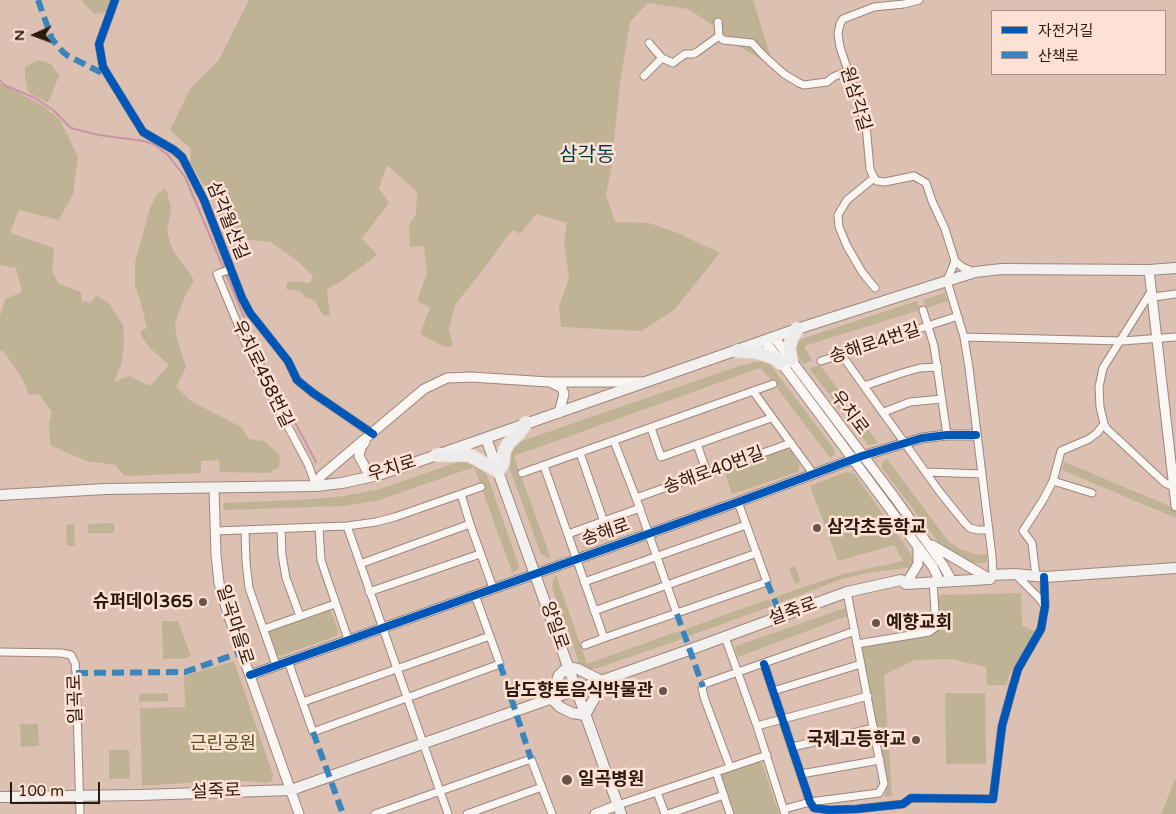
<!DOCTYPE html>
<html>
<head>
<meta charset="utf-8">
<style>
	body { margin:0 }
	#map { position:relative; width:1176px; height:814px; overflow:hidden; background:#dcc0b2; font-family:"Varela Round","Noto Sans KR",sans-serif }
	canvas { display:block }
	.legend { position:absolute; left:991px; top:10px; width:175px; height:65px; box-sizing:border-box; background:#fce1d4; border:1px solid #a99186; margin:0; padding:6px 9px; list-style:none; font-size:15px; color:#2d1a11 }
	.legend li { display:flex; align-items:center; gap:10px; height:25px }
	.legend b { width:25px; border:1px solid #a99186 }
	.north { position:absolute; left:10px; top:10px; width:50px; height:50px; -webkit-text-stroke:4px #fce1d4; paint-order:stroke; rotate:268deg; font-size:14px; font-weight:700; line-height:20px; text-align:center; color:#2d1a11 }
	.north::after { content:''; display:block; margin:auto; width:18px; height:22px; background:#2d1a11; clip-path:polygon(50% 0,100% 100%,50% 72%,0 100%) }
	.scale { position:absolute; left:10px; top:782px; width:90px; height:22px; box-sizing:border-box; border:2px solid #2d1a11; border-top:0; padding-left:6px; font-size:15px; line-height:18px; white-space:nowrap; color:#2d1a11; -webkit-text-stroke:4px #fce1d4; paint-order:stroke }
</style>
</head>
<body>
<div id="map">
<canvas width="1176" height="814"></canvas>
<ul class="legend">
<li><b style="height:6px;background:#0057b8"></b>자전거길</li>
<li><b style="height:6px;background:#3a85bc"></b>산책로</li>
</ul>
<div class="north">N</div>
<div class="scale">100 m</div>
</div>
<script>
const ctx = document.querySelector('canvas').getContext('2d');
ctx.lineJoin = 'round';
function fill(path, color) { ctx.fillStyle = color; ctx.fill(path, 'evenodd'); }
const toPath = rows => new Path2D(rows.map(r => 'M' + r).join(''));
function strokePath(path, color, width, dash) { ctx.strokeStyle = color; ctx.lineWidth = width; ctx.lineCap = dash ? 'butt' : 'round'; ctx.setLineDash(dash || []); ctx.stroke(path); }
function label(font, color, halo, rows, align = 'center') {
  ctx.font = font + ' "Varela Round","Noto Sans KR",sans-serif'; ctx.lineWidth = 5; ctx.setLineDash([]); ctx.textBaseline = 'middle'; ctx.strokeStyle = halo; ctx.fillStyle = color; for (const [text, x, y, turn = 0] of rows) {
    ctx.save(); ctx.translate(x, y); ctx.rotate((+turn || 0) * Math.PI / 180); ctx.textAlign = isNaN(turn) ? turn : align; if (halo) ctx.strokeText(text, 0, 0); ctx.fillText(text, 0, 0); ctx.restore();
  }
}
fill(toPath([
	[81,0,111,0,106,12,94,14],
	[249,0,753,0,774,67,737,45,716,27,688,9,648,3,630,22,620,83,611,169,606,195,615,222,649,223,675,232,720,253,674,310,642,331,561,327,559,306,569,279,564,242,567,223,536,214,520,234,514,230,508,235,486,266,455,305,449,329,453,346,445,347,420,334,430,308,417,301,427,273,424,246,410,247,409,225,416,214,417,192,387,165,379,188,389,203,362,238,377,255,342,281,327,289,330,316,323,315,315,301,305,297,300,291,286,289,287,283,292,281,310,283,313,276,296,260,271,242,223,237,217,206,190,163,191,149,170,130,190,89,219,60],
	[38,60,51,64,59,76,48,103,28,92,25,78,25,67],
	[0,83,44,106,61,121,78,157,73,194,59,220,19,210,10,233,54,248,52,271,59,284,81,292,82,301,90,303,96,296,108,302,123,325,124,345,121,365,114,382,129,376,150,386,169,365,150,348,141,336,141,331,147,328,140,299,135,286,135,263,149,211,156,195,166,188,171,208,167,232,173,251,191,275,194,281,185,296,175,322,176,335,186,367,176,387,191,401,241,427,249,439,264,441,280,455,279,467,269,473,220,472,219,460,201,461,201,473,125,476,115,465,86,461,50,445,49,423,52,412,39,394,29,395,23,380,14,366,3,351,0,351,0,316,5,299,22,292,16,268,0,265],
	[944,293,948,301,926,308,923,300],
	[917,301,920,310,804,346,812,361,804,364,797,357,795,351,798,340],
	[764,360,770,364,834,449,835,454,830,458,772,381,760,368,514,456,551,559,541,554,509,467,511,449,516,443,739,366],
	[820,365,878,443,868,445,809,368],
	[786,449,791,451,800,466,798,472,732,494,724,470],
	[887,459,949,542,960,549,978,555,987,554,987,561,985,563,976,563,964,560,951,554,938,542,882,468,882,462],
	[461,461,476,465,486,472,519,566,517,570,512,572,474,467,379,500,344,506,224,510,223,504,226,503,315,499,344,496,377,490],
	[1065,462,1176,509,1176,518,1062,470],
	[846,472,854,473,915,560,913,567,867,573,842,579,779,603,777,596,843,574,903,561,894,545,838,561,810,486],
	[114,523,114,533,88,533,88,524],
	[74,524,75,546,67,546,66,525],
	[795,566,801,582,795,584,789,568],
	[556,575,587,664,679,631,682,639,601,667,591,669,584,668,580,665,552,587,553,581],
	[1021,593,1022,626,1034,631,1030,641,1010,673,1006,685,987,685,986,667,951,659,915,660,884,675,892,796,885,797,886,779,861,651,864,646,931,635,939,628,937,598,941,595],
	[769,599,772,606,689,636,686,629],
	[845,608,847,616,738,657,735,649,736,646],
	[326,609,331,611,338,630,337,636,280,656,275,654,268,635,270,630],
	[162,621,178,621,191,656,184,659,163,659],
	[234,661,273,775,272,781,268,783,248,781,199,782,142,786,140,708,185,707,184,676],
	[167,693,168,701,139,702,139,694],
	[945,693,985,693,986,764,946,764],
	[20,724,38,724,39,746,21,747],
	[109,750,129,750,130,779,109,779],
	[756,762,762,763,779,814,735,814,721,774,722,772],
	[1176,777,1176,814,1161,814]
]), '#c0b395');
strokePath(toPath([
	[0,80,4,85,35,98,53,110,71,128,99,135,144,141,155,145,168,155,185,177,265,366,316,462]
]), '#ca93a8', 2);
const minor = toPath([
	[115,0,99,44,103,67,143,132,174,150,182,157,204,200,242,298,250,313,288,361,297,380,313,393,373,434],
	[919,0,904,4,874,7,843,19,840,24,838,34,840,47,866,125,870,169,874,178,877,181,885,182,914,176,926,183,932,201,945,229,955,261],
	[718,22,719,36,723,40,752,43,764,56,784,74,799,83,804,85,827,82,833,77,848,71],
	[649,43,662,58,673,63,685,54,693,54,697,52,719,36],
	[644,76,662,58],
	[874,178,847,200,838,215,839,227,847,246,862,272,875,288],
	[231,269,217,274,253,361,308,464,316,486],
	[974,272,962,267,955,261,947,281,964,337,969,368,992,556,993,575],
	[1152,290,1103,368,1099,387,1100,407,1104,424,1107,429,1165,483,1174,487],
	[1153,297,1176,294],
	[923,310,934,346,947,435],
	[964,337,1122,341,1176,337],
	[841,354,939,491,964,522,970,528,978,530,989,530],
	[821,361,958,316],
	[864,386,902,373,920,368,938,367],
	[753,391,814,475],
	[884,412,910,402,942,399],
	[651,428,661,457,771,418],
	[614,441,636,498,677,614],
	[697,444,707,473],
	[580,453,604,522],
	[544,466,604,638,767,582,738,502],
	[927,472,982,474],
	[522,473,773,384],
	[1053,481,1092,493],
	[461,494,470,524,493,588],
	[636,498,791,443],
	[347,526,448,814],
	[319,528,321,560,325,572,348,639],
	[281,529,282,555,286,578,300,616],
	[245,530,246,562,249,588,276,665],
	[215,531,347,526,376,522,395,517,481,487],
	[568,534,640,508],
	[360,564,470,524],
	[1016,575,1039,598,1044,605],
	[1036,577,1032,543,1023,531,1043,500,1053,481,1061,451,1089,439,1097,433,1104,424],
	[584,582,746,525],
	[369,592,480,554],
	[594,611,757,553],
	[264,629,335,604],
	[725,637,757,726,785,814],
	[857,644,929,632,936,627,933,582],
	[585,645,604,638],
	[0,652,61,653,71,655,75,663,76,673,80,814],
	[288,661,313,732,500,664,475,595],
	[764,664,810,802,814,808,829,810,857,809,903,804,911,798,993,799,1002,726,1013,686,1018,669,1041,629,1045,606,1044,577],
	[773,691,861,664],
	[303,702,490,636],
	[757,726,868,696],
	[792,747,874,728],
	[730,767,705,700,702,689,704,684,855,631],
	[716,772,730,814],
	[801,774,880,760],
	[657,792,665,814],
	[618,805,767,755],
	[785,809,810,802,879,793,884,784,847,592],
	[375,814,531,759,552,814],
	[467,814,542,787],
	[668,814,724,795]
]);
const tertiary = toPath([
	[1149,270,1176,506],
	[774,337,895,498,943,565,952,581],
	[765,341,933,567,940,582],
	[552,383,562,388,564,394,559,413],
	[365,442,361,448,359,456,366,469,374,476],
	[316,486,321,476,424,389,447,378,471,377,549,382,643,382],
	[214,488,216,555,219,583,228,614,299,814],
	[932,545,990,579],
	[906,584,918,564,918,547],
	[250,675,738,502,862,456,922,438,947,435,976,435],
	[595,814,618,805]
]);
const secondary = toPath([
	[486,438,621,814],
	[0,495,105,489,316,486,342,483,378,475,437,455,797,329,975,272,1002,269,1149,270,1176,268],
	[568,667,578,669,600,680],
	[551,698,560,707,572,713,585,715],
	[551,698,559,675,568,667],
	[585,715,599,690,600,680],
	[0,797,140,795,291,790,689,650,847,592,901,580,906,584,990,579,993,575,1015,574,1045,577,1176,568]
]);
const primary = toPath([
	[738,351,756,352,775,358,781,363],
	[791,360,789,348,792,338,797,329],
	[437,455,469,455,498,471,503,463,504,452,508,444,519,433,526,423]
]);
strokePath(minor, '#9c867c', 9);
strokePath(tertiary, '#9c867c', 11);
strokePath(secondary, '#9c867c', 12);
strokePath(primary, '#efe3dc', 14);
strokePath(minor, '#faf6f3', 7);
strokePath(tertiary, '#faf6f3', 9);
strokePath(secondary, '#f3f1f0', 10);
strokePath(primary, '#edecec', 11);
strokePath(toPath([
	[38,0,52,39,63,52,68,56,106,75],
	[767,582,781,616],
	[677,614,703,687],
	[500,664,531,759],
	[76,673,185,672,242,652],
	[313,732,343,814]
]), '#3a85bc', 6, [12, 6]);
strokePath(toPath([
	[115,0,99,44,103,67,143,132,174,150,182,157,204,200,242,298,250,313,288,361,297,380,313,393,373,434],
	[764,664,810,802,814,808,829,810,857,809,903,804,911,798,993,799,1002,726,1013,686,1018,669,1041,629,1045,606,1044,577],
	[250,675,738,502,862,456,922,438,947,435,976,435]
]), '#0057b8', 8);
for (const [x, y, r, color] of [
	[817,528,5,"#6a5449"],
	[203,602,5,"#6a5449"],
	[876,623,5,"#6a5449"],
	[663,691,5,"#6a5449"],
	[916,740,5,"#6a5449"],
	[567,780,6,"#6a5449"]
]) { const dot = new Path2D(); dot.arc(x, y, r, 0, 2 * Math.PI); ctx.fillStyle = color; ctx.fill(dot); strokePath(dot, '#fce1d4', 2); }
label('18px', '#2d1a11', '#fce1d4', [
	["원삼각길",855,99,73],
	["삼각월산길",227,221,68],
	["송해로4번길",875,344,-18],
	["우치로458번길",262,374,64],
	["우치로",849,413,53],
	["우치로",392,469,-17],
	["송해로40번길",714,471,-20],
	["송해로",606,533,-19],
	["설죽로",793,612,-20],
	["일곡마을로",234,625,72],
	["양일로",554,626,71],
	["일곡로",76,699,-92],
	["설죽로",216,792,-2]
]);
label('bold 18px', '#2d1a11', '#fce1d4', [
	["삼각초등학교",827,528],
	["슈퍼데이365",193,602,"right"],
	["예향교회",886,623],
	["남도향토음식박물관",653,691,"right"],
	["국제고등학교",906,740,"right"],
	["일곡병원",578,780]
], 'left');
label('18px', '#54521c', '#fce1d4', [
	["근린공원",223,744]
]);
label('20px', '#043a4c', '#fce1d4', [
	["삼각동",587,156]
]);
</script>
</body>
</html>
